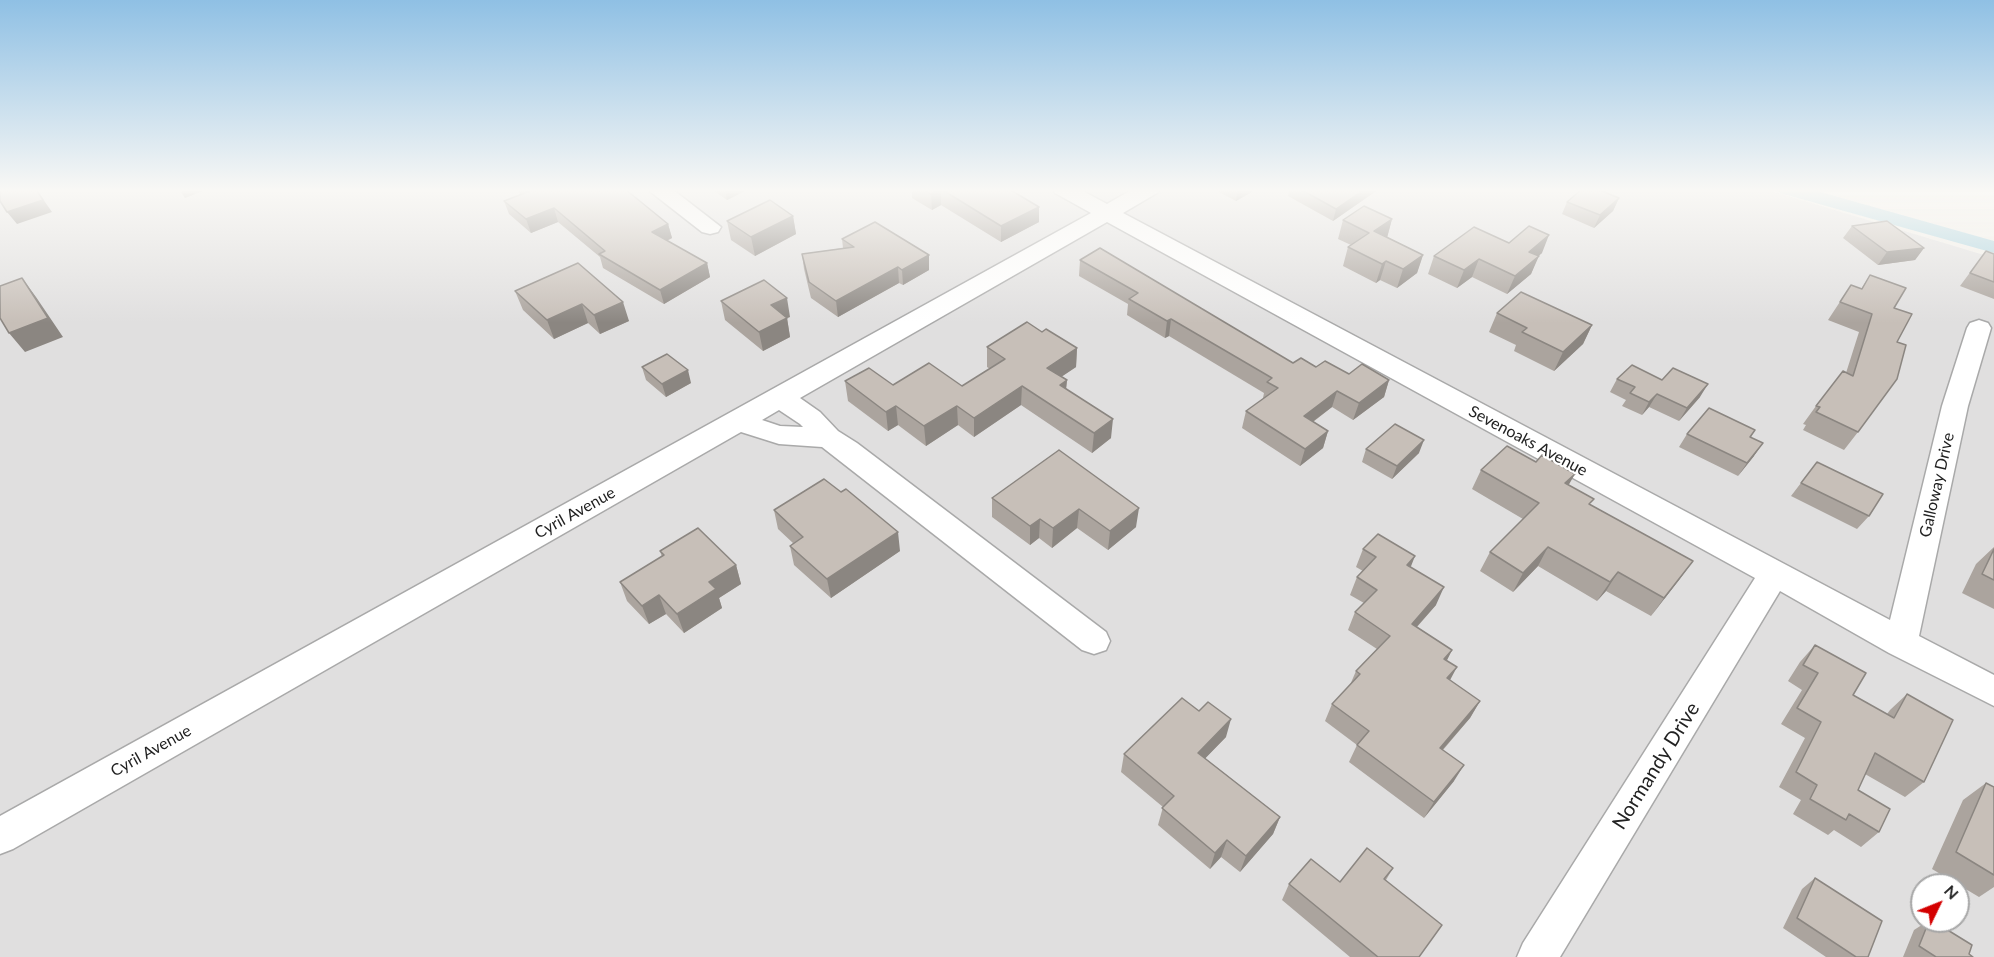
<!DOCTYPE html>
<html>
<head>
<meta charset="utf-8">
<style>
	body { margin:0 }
	#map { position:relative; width:1994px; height:957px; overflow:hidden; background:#f2efe9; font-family:Lato,sans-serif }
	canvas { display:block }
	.north { position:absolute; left:1910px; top:873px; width:60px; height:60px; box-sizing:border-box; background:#fff; border:2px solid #a7a7a7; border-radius:50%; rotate:47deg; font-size:16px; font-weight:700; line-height:24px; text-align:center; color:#222 }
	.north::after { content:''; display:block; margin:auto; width:21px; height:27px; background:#d40000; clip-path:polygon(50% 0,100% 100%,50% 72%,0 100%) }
</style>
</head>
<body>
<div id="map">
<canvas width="1994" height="957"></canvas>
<div class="north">N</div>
</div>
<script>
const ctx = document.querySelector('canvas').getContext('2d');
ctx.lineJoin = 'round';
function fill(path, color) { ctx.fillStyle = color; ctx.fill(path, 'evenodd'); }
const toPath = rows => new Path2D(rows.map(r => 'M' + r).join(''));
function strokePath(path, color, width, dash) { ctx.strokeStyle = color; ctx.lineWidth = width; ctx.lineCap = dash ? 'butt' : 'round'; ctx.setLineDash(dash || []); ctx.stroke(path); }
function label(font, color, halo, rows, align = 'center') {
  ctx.font = font + ' Lato,sans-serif'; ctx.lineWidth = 4.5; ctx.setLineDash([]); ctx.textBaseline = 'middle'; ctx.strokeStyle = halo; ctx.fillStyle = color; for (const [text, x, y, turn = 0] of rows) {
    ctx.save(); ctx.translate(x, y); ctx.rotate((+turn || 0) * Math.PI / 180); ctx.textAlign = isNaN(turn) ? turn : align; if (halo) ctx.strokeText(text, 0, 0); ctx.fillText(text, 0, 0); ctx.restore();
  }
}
fill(toPath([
	[0,189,1765,189,1994,258,1994,957,0,957],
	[1922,885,1958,885,1958,921,1922,921]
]), '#e0dfdf');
fill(toPath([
	[1778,189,1810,189,1994,241,1994,253,1780,193,1778,189]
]), '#aad3df');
const street = toPath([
	[647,189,672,189,721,227,718,232,710,234,702,232,647,189],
	[1052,189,1079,189,1107,204,1133,189,1160,189,1157,193,1123,213,1890,620,1942,406,1967,328,1970,323,1979,320,1988,323,1991,328,1968,406,1919,636,1994,675,1994,706,1889,653,1780,591,1560,957,1517,957,1523,943,1755,578,1107,222,800,398,820,412,838,431,857,443,1106,632,1110,641,1106,650,1094,654,1082,650,822,447,779,444,741,432,13,849,0,854,0,816,1091,213,1055,193,1052,189],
	[779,410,800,424,803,427,780,426,762,420,779,410]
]);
strokePath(street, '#a9a9a9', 3);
fill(street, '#fff');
fill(toPath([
	[515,189,625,189,668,224,672,238,667,241,707,263,710,277,664,304,603,268,600,257,558,222,531,233,509,214,504,201,521,194],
	[711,189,749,189,727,200],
	[912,189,1009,189,1039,207,1039,222,1001,242,941,205,932,210,912,198],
	[1213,189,1257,189,1236,201],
	[1290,189,1379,189,1333,221,1288,196],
	[1619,198,1613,211,1594,228,1562,214,1567,202],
	[793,216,796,234,755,256,731,240,727,221],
	[1392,219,1387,237,1423,255,1417,273,1397,288,1380,280,1376,283,1343,266,1348,247,1351,245,1338,239,1343,220],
	[1852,226,1924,248,1915,260,1878,265,1843,238],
	[842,239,929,255,929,270,903,285,899,283,838,317,811,298,804,269,802,254,843,248],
	[1986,251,1994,254,1994,299,1960,286],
	[1542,253,1538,256,1531,274,1507,294,1472,277,1457,288,1428,274,1434,256],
	[1080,260,1293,363,1349,374,1389,380,1384,397,1353,420,1332,407,1313,422,1328,431,1323,448,1300,466,1242,428,1246,411,1264,399,1263,398,1264,393,1169,336,1165,338,1127,315,1128,304,1079,276],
	[578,263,629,321,600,334,588,323,554,339,523,310,515,291],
	[1870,275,1894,308,1897,342,1858,432,1844,450,1803,430,1806,425,1803,424,1816,406,1846,373,1859,332,1828,320,1851,285,1861,289],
	[721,301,790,317,787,318,790,337,763,351,725,320],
	[1497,313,1592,325,1583,344,1554,371,1514,351,1516,345,1489,332],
	[1042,332,1077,348,1076,367,1061,377,1067,380,1066,389,1111,438,1092,453,1021,405,974,437,958,425,926,446,898,425,888,431,848,401,845,381,893,385,962,386,990,369,987,367,987,347],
	[642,367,691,383,666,397,646,380],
	[1617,379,1700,397,1679,421,1649,407,1642,415,1622,406,1626,400,1610,392],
	[1755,430,1751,437,1754,456,1738,476,1679,447,1687,434],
	[1366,449,1419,453,1392,479,1362,462],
	[1059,450,1136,527,1108,550,1077,528,1052,548,1039,538,1030,545,992,517,992,498],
	[1817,462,1869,516,1857,529,1791,496],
	[1481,470,1569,485,1591,505,1693,561,1651,616,1606,591,1597,601,1538,566,1513,592,1480,571,1490,552,1523,519,1472,489],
	[774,510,900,551,831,598,794,565,790,546,793,543,778,529],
	[1994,547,1994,609,1962,593,1976,564],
	[1363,549,1411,567,1436,605,1417,627,1452,650,1447,660,1450,680,1480,701,1470,718,1443,750,1454,781,1424,818,1349,762,1357,745,1325,721,1332,704,1350,685,1356,671,1377,649,1348,630,1355,612,1364,603,1350,595,1357,577,1363,571,1356,567],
	[660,551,736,565,741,584,719,598,722,608,684,633,666,614,649,624,627,601,620,582,662,557],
	[1815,645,1853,695,1887,714,1890,710,1907,694,1924,782,1905,797,1865,774,1858,790,1879,832,1861,847,1834,830,1828,835,1793,814,1801,800,1779,787,1805,738,1781,724,1802,690,1788,681,1800,662],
	[1226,737,1205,758,1280,817,1273,834,1240,872,1221,857,1210,869,1158,825,1163,807,1121,772,1124,754],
	[1986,783,1994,787,1994,887,1979,897,1932,869,1963,800],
	[1393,868,1386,880,1419,957,1350,957,1282,900,1289,884,1340,882],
	[1815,878,1868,957,1826,957,1783,928,1802,889],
	[1928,921,1933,921,1973,957,1903,957,1914,930]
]), '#aba49e');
fill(toPath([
	[36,189,52,212,17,224,7,212],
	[187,189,208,189,185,198,181,192],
	[725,189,749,189,727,200],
	[941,189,941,205,932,210,931,194],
	[1238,189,1257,189,1236,201],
	[1365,189,1379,189,1333,221,1336,209],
	[1619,198,1613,211,1594,228,1600,215],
	[1039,207,1039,222,1001,242,1001,226],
	[554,208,558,222,531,233,526,219],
	[793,216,796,234,755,256,751,237],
	[1392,219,1387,238,1374,231],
	[668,224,672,238,655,246,652,232],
	[1549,235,1542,253,1522,270,1529,252],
	[1924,248,1915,260,1878,265,1887,252],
	[929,255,929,270,903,285,902,270],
	[1423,255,1417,273,1397,288,1403,269],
	[1539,256,1531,274,1507,294,1515,276],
	[1479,259,1472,277,1457,288,1464,270],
	[1386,261,1380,280,1376,283,1382,264],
	[707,263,710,277,664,304,660,290],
	[898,267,899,283,838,317,836,301],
	[22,278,36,297,63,337,25,352,9,333],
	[787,298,790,317,787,318,790,337,763,351,759,332,771,305],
	[623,302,629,321,600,334,594,315],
	[582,304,588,323,554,339,547,320],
	[1171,319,1169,336,1165,338,1167,321],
	[1592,325,1583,344,1554,371,1563,352],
	[1077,348,1076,367,1046,387,1047,368],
	[688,370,691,383,666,397,662,384],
	[1067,380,1065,399,1060,385],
	[1389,380,1384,397,1353,420,1359,403],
	[1708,384,1700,397,1679,421,1687,408],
	[1022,386,1021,405,974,437,974,418],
	[1337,391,1332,407,1299,432,1304,416],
	[1657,394,1649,407,1642,415,1649,402],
	[896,406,898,425,888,431,886,412],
	[957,406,958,425,926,446,924,426],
	[1113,419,1111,438,1092,453,1094,433],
	[1328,431,1323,448,1300,466,1305,449],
	[1424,440,1419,453,1392,479,1397,466],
	[1763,443,1754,456,1738,476,1747,463],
	[1575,474,1564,493,1565,483],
	[1139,508,1136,527,1108,550,1110,531],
	[1079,509,1077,528,1052,548,1053,528],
	[1040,519,1039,538,1030,545,1030,526],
	[898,532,900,551,831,598,827,579],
	[1548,547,1538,566,1513,592,1523,573],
	[1415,556,1408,574,1407,565],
	[1693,561,1679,580,1651,616,1664,598],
	[736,565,741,584,719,598,722,608,684,633,677,614,709,582],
	[1618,572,1606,591,1597,601,1610,582],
	[1444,587,1436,605,1404,641,1412,624],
	[659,595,666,614,649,624,642,606],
	[1452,650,1443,668,1444,659],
	[1457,667,1448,684,1447,678],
	[1480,701,1470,718,1430,764,1440,748],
	[1231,719,1226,737,1194,770,1198,753],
	[1464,765,1454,781,1424,818,1434,802],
	[1280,817,1273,834,1240,872,1246,856],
	[1227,840,1221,857,1210,869,1215,853]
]), '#8b8681');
const building = toPath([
	[0,189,36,189,43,200,7,212,0,201,0,189],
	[528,189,625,189,668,224,652,232,707,263,660,290,599,254,605,251,554,208,526,219,504,201,530,191,528,189],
	[923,189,940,189,931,194,923,189],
	[941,189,1009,189,1039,207,1001,226,941,189],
	[1300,189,1365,189,1336,209,1300,189],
	[1582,189,1597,189,1619,198,1600,215,1567,202,1582,189],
	[770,200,793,216,751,237,727,221,770,200],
	[1364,206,1392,219,1374,231,1423,255,1403,269,1386,261,1382,264,1348,247,1369,233,1343,220,1364,206],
	[1887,221,1924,248,1887,252,1852,226,1887,221],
	[875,222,929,255,902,270,898,267,836,301,809,282,802,254,854,247,842,239,875,222],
	[1529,226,1549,235,1529,252,1539,256,1515,276,1479,259,1464,270,1434,256,1474,227,1509,243,1529,226],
	[1100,248,1293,363,1301,358,1316,367,1325,361,1349,374,1362,364,1389,380,1359,403,1337,391,1304,416,1328,431,1305,449,1246,411,1278,388,1267,382,1272,378,1171,319,1167,321,1129,299,1138,293,1080,260,1100,248],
	[1986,251,1994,254,1994,282,1970,273,1986,251],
	[578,263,623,302,594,315,582,304,547,320,515,291,578,263],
	[1870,275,1906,288,1894,308,1912,314,1897,342,1906,345,1897,379,1858,432,1816,412,1820,407,1816,406,1843,371,1853,376,1872,314,1840,302,1851,285,1862,289,1870,275],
	[22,278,48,318,9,333,0,318,0,286,22,278],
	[764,280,787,298,771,305,787,318,759,332,721,301,764,280],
	[1521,292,1592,325,1563,352,1522,332,1527,328,1497,313,1521,292],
	[1027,322,1042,332,1046,329,1077,348,1047,368,1067,380,1060,385,1113,419,1094,433,1022,386,974,418,957,406,924,426,896,406,886,412,845,381,869,368,893,385,929,363,962,386,1005,359,987,347,1027,322],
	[667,354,688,370,662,384,642,367,667,354],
	[1632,365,1662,380,1673,368,1708,384,1687,408,1657,394,1649,402,1630,393,1635,387,1617,379,1632,365],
	[1709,408,1755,430,1750,437,1763,443,1747,463,1687,434,1709,408],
	[1395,424,1424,440,1397,466,1366,449,1395,424],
	[1507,446,1536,462,1542,455,1575,474,1565,483,1594,499,1589,504,1693,561,1664,598,1618,572,1610,582,1548,547,1523,573,1490,552,1539,503,1481,470,1507,446],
	[1059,450,1139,508,1110,531,1079,509,1053,528,1040,519,1030,526,992,498,1059,450],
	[1817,462,1883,494,1869,516,1801,483,1817,462],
	[824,479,841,492,846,489,898,532,827,579,790,546,803,537,774,510,824,479],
	[698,528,736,565,709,582,716,589,677,614,659,595,642,606,620,582,664,555,660,551,698,528],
	[1378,534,1415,556,1407,565,1444,587,1412,624,1452,650,1444,659,1457,667,1447,678,1480,701,1440,748,1464,765,1434,802,1357,745,1369,731,1332,704,1360,674,1356,671,1390,636,1355,612,1377,590,1357,577,1376,557,1363,549,1378,534],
	[1994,549,1994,580,1982,574,1994,549],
	[1815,645,1866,673,1853,695,1894,718,1907,694,1953,720,1924,782,1875,753,1858,790,1890,809,1879,832,1849,814,1846,820,1810,799,1817,785,1796,772,1821,722,1797,708,1818,673,1803,665,1815,645],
	[1182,698,1199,711,1208,702,1231,719,1198,753,1280,817,1246,856,1227,840,1215,853,1162,808,1174,796,1124,754,1182,698],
	[1986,783,1994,787,1994,875,1956,852,1986,783],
	[1367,848,1393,868,1384,879,1442,925,1419,957,1378,957,1289,884,1311,859,1340,882,1367,848],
	[1815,878,1882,921,1868,957,1856,957,1797,918,1815,878],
	[1929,921,1933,921,1972,945,1969,954,1973,957,1936,957,1919,946,1929,921]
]);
fill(building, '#c7bfb8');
strokePath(building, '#8b8681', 1.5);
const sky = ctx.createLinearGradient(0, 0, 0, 323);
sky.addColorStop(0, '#8fc0e4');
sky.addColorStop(0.59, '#f9f8f5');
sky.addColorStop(1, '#f9f8f500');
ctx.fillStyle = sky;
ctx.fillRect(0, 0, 1994, 323);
label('16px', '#222', '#fff', [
	["Sevenoaks Avenue",1528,441,28],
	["Galloway Drive",1937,485,-77],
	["Cyril Avenue",575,513,-29],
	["Cyril Avenue",151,751,-29]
]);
label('20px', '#222', '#fff', [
	["Normandy Drive",1656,766,-58]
]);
</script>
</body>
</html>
